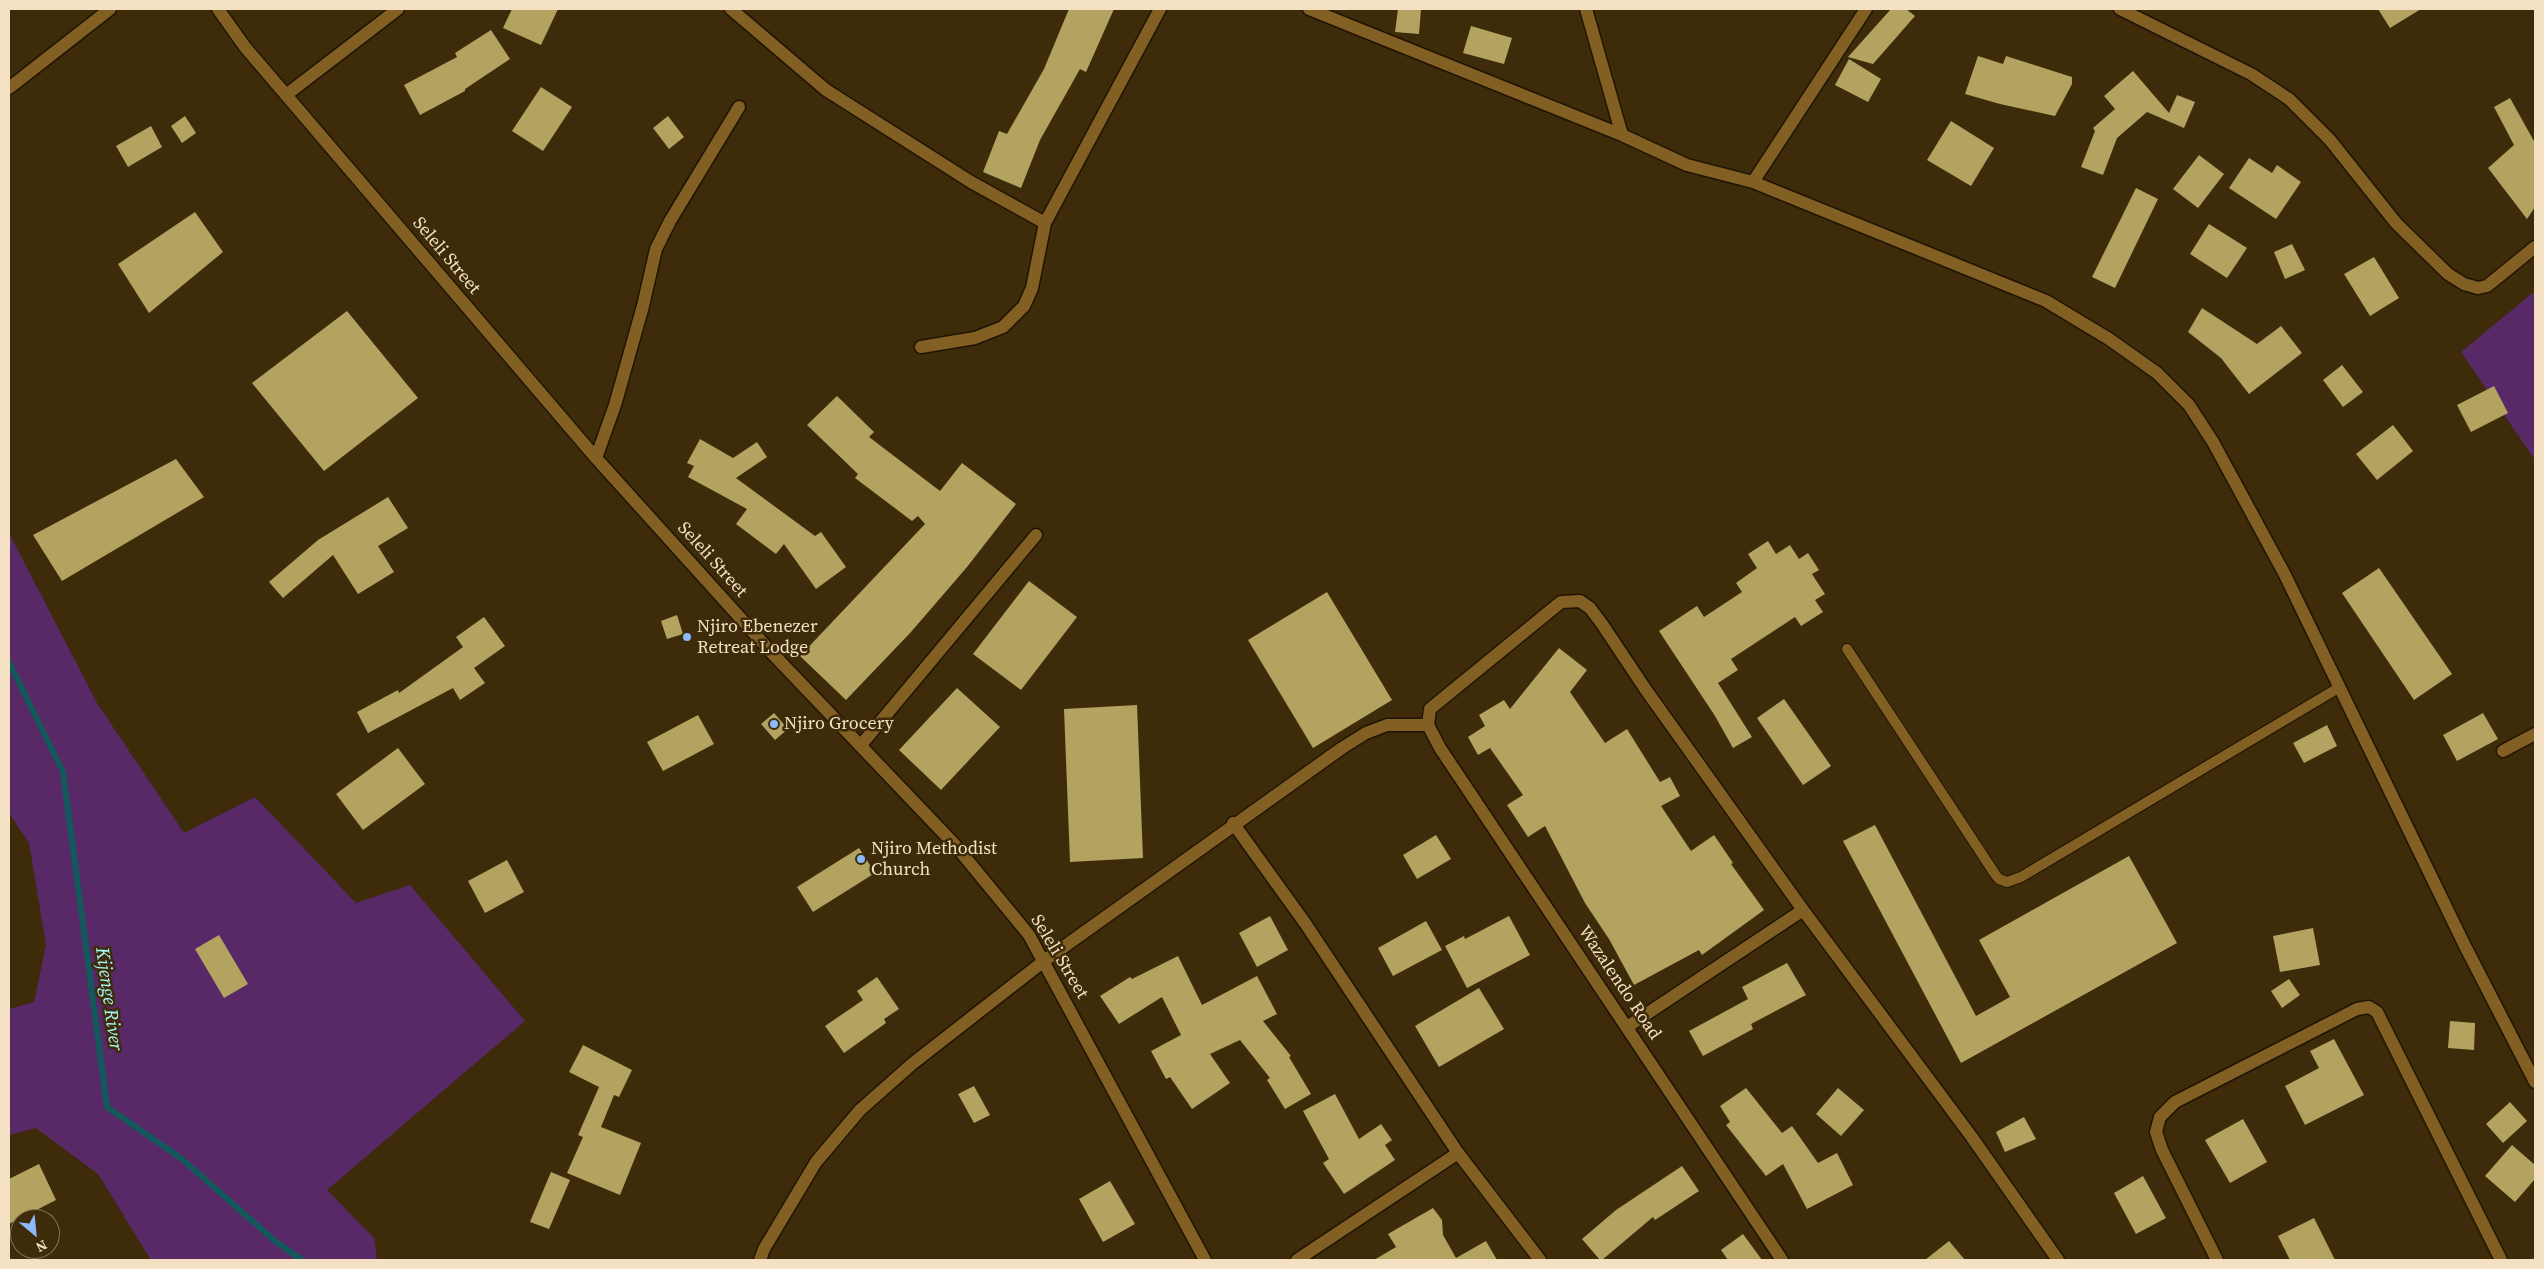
<!DOCTYPE html>
<html>
<head>
<meta charset="utf-8">
<style>
	body { margin:0 }
	#map { position:relative; width:2544px; height:1269px; overflow:hidden; background:#3d2b0a; font-family:"Source Serif 4",serif }
	canvas { display:block }
	.frame { position:absolute; inset:0; border:10px solid #f4e0c3; pointer-events:none }
	.north { position:absolute; left:10px; top:1209px; width:50px; height:50px; box-sizing:border-box; background:#3d2b0a; border:1px solid #867354; border-radius:50%; rotate:152deg; font-size:14px; font-weight:700; line-height:20px; text-align:center; color:#f4e0c3 }
	.north::after { content:''; display:block; margin:auto; width:18px; height:22px; background:#8bb9fc; clip-path:polygon(50% 0,100% 100%,50% 72%,0 100%) }
</style>
</head>
<body>
<div id="map">
<canvas width="2544" height="1269"></canvas>
<div class="frame"></div>
<div class="north">N</div>
</div>
<script>
const ctx = document.querySelector('canvas').getContext('2d');
ctx.lineJoin = 'round';
function fill(path, color) { ctx.fillStyle = color; ctx.fill(path, 'evenodd'); }
const toPath = rows => new Path2D(rows.map(r => 'M' + r).join(''));
function strokePath(path, color, width, dash) { ctx.strokeStyle = color; ctx.lineWidth = width; ctx.lineCap = dash ? 'butt' : 'round'; ctx.setLineDash(dash || []); ctx.stroke(path); }
function label(font, color, halo, rows, align = 'center') {
  ctx.font = font + ' "Source Serif 4",serif'; ctx.lineWidth = 5; ctx.setLineDash([]); ctx.textBaseline = 'middle'; ctx.strokeStyle = halo; ctx.fillStyle = color; for (const [text, x, y, turn = 0] of rows) {
    ctx.save(); ctx.translate(x, y); ctx.rotate((+turn || 0) * Math.PI / 180); ctx.textAlign = isNaN(turn) ? turn : align; if (halo) ctx.strokeText(text, 0, 0); ctx.fillText(text, 0, 0); ctx.restore();
  }
}
fill(toPath([
	[2535,291,2535,460,2461,352],
	[9,533,97,703,184,833,255,797,356,903,410,885,525,1021,327,1190,374,1238,377,1260,151,1260,98,1174,36,1128,9,1135,9,1009,34,1002,46,945,29,843,9,813]
]), '#582966');
strokePath(toPath([
	[9,662,63,772,107,1107,182,1159,275,1241,302,1260]
]), '#13585a', 6);
fill(toPath([
	[512,9,558,9,541,45,503,28],
	[1069,9,1114,9,1086,72,1080,69,1040,140,1021,188,983,172,999,131,1007,134,1044,69],
	[1398,9,1421,9,1419,34,1395,32],
	[1891,9,1906,9,1915,16,1873,64,1848,57],
	[2378,9,2421,9,2390,28],
	[1471,26,1512,38,1504,64,1463,53],
	[491,30,510,59,465,89,465,91,420,115,404,85,457,57,455,53],
	[1978,56,2003,64,2006,56,2072,77,2072,84,2055,116,2000,104,1965,94],
	[1849,59,1881,79,1868,102,1835,85],
	[2133,71,2169,113,2177,95,2195,102,2184,128,2147,112,2117,138,2103,175,2081,167,2095,131,2093,128,2115,109,2104,96],
	[541,87,572,107,543,151,512,131],
	[2510,98,2535,143,2535,207,2527,219,2488,168,2514,145,2494,107],
	[185,116,196,133,182,143,171,126],
	[668,116,684,137,669,149,653,128],
	[1951,121,1994,148,1971,186,1927,160],
	[151,126,162,147,128,167,116,146],
	[2199,155,2224,174,2198,208,2173,189],
	[2249,158,2272,173,2277,165,2301,182,2276,219,2229,188],
	[2136,188,2158,199,2115,288,2092,277],
	[195,212,223,252,149,313,118,264],
	[2209,224,2247,248,2227,278,2190,254],
	[2292,244,2305,270,2285,279,2274,252],
	[2374,257,2399,298,2370,316,2344,274],
	[2202,308,2257,344,2281,326,2302,353,2249,394,2221,358,2188,332],
	[347,311,418,398,324,471,252,383],
	[2342,365,2363,392,2343,407,2323,380],
	[2494,386,2508,413,2471,432,2457,405],
	[837,396,874,432,869,437,940,491,962,463,1016,504,967,567,911,632,846,700,800,656,925,524,918,516,912,521,855,478,858,474,807,425],
	[2393,425,2413,451,2377,480,2356,454],
	[700,439,733,458,757,442,767,457,736,478,815,536,821,532,846,567,816,589,784,544,776,554,736,524,747,509,688,477,694,466,687,463],
	[176,459,204,497,62,581,33,535],
	[388,497,408,528,378,546,394,572,358,594,333,555,283,598,269,582,318,540],
	[1768,541,1776,554,1790,545,1799,559,1808,553,1819,570,1812,574,1825,594,1815,600,1823,612,1801,626,1795,617,1731,659,1738,670,1718,683,1752,737,1733,748,1715,716,1659,631,1697,606,1704,617,1742,592,1736,583,1757,568,1748,554],
	[2379,568,2452,674,2414,700,2342,593],
	[1029,581,1077,617,1021,690,973,654],
	[1327,592,1392,700,1313,748,1248,640],
	[677,615,683,634,667,639,661,621],
	[484,617,505,646,474,668,485,683,460,700,453,688,368,733,357,712,398,690,399,693,463,647,456,637],
	[1559,648,1587,670,1570,692,1605,743,1627,729,1660,782,1670,777,1680,796,1661,806,1691,851,1714,835,1733,863,1731,864,1764,910,1702,955,1699,950,1634,985,1609,939,1585,903,1545,826,1528,837,1507,805,1523,795,1490,748,1478,755,1468,737,1485,726,1479,715,1504,700,1510,709],
	[957,688,1000,727,941,790,899,750],
	[1784,699,1831,766,1803,785,1757,718],
	[1137,705,1143,858,1070,862,1064,709],
	[774,713,788,729,775,740,761,724],
	[2483,713,2498,739,2457,761,2443,735],
	[698,715,714,744,663,771,647,742],
	[2327,725,2337,746,2304,763,2293,743],
	[398,748,425,784,363,830,336,794],
	[1875,825,1976,1016,2010,997,1979,940,2129,856,2177,943,1961,1063,1843,841],
	[1436,835,1451,859,1417,879,1403,855],
	[859,848,875,873,813,912,797,887],
	[507,860,524,892,485,913,468,881],
	[1270,916,1288,950,1257,967,1239,933],
	[1509,916,1530,955,1467,988,1445,946,1464,936,1465,939],
	[1426,921,1442,950,1393,976,1378,948],
	[2313,928,2320,965,2280,972,2273,936],
	[219,935,248,984,224,998,195,949],
	[1178,956,1202,1005,1257,976,1277,1014,1263,1021,1291,1056,1289,1057,1311,1094,1285,1109,1267,1080,1270,1078,1240,1040,1210,1054,1230,1083,1192,1109,1170,1077,1166,1079,1151,1051,1181,1035,1162,997,1119,1024,1100,996,1130,977,1132,979],
	[1787,963,1806,995,1751,1024,1753,1029,1703,1056,1689,1031,1748,999,1742,987],
	[877,977,899,1009,884,1019,886,1023,844,1053,825,1026,863,1000,857,991],
	[2289,979,2300,995,2282,1008,2271,991],
	[1479,988,1504,1029,1439,1067,1415,1026],
	[2450,1021,2475,1023,2474,1050,2448,1048],
	[2334,1039,2364,1095,2305,1125,2285,1086,2319,1068,2310,1051],
	[583,1045,632,1070,619,1097,614,1095,601,1127,641,1143,620,1195,567,1173,583,1137,578,1135,599,1087,569,1072],
	[974,1086,990,1115,974,1123,958,1094],
	[1746,1088,1782,1133,1792,1126,1818,1163,1837,1153,1853,1185,1807,1209,1783,1164,1766,1176,1726,1125,1730,1122,1720,1106],
	[1838,1088,1864,1110,1841,1136,1816,1114],
	[1335,1094,1359,1139,1381,1124,1392,1140,1385,1145,1395,1160,1344,1194,1323,1163,1329,1159,1303,1111],
	[2510,1102,2527,1121,2503,1143,2486,1124],
	[2024,1117,2036,1139,2005,1152,1996,1132],
	[2243,1119,2267,1162,2230,1183,2205,1140],
	[2512,1145,2535,1165,2535,1179,2515,1202,2485,1176],
	[39,1164,56,1200,9,1224,9,1179],
	[1682,1166,1699,1191,1655,1220,1653,1217,1602,1260,1600,1260,1582,1239,1616,1210],
	[551,1172,570,1180,549,1229,530,1222],
	[2143,1176,2166,1218,2136,1234,2114,1193],
	[1110,1181,1135,1224,1103,1242,1079,1199],
	[1433,1208,1442,1220,1443,1235,1456,1258,1486,1241,1497,1260,1374,1260,1396,1247,1388,1234],
	[2314,1218,2335,1260,2290,1260,2278,1236],
	[1743,1234,1762,1260,1728,1260,1721,1250],
	[1949,1241,1965,1260,1925,1260]
]), '#b2a460');
const lane = toPath([
	[1847,649,1995,874,1999,879,2007,882,2021,877,2340,687]
]);
const street = toPath([
	[218,9,245,47,596,458,771,652,955,845,1029,935,1205,1260],
	[731,9,826,90,971,182,1045,223],
	[1309,9,1622,135,1687,165,1753,182,2046,301,2109,339,2157,373,2189,405,2213,442,2284,573,2464,944,2535,1082],
	[1586,9,1622,135],
	[2120,9,2251,74,2289,99,2330,140,2396,223,2448,274,2464,284,2478,288,2487,286,2535,247],
	[9,88,110,9],
	[286,95,398,9],
	[1753,182,1866,9],
	[921,347,975,338,1003,327,1024,306,1032,288,1045,223,1160,9],
	[596,458,615,405,643,306,656,249,670,221,739,107],
	[861,745,1036,535],
	[2503,751,2535,734],
	[1233,823,1305,923,1458,1153,1540,1260],
	[1627,1027,1803,910],
	[760,1260,764,1249,816,1162,860,1110,912,1064,1044,961,1342,748,1366,733,1387,725,1428,725],
	[1297,1260,1458,1153],
	[1782,1260,1440,748,1428,725,1430,709,1561,602,1580,601,1590,608,1602,624,1646,690,1803,910,1971,1136,2058,1260],
	[2217,1260,2162,1150,2156,1132,2160,1117,2175,1102,2357,1009,2369,1007,2377,1012,2501,1260]
]);
strokePath(lane, '#201403', 12);
strokePath(street, '#201403', 15);
strokePath(lane, '#825f22', 10);
strokePath(street, '#825f22', 12);
for (const [x, y, r, color] of [
	[687,637,5,"#8bb9fc"],
	[774,724,5,"#8bb9fc"],
	[861,859,5,"#8bb9fc"]
]) { const dot = new Path2D(); dot.arc(x, y, r, 0, 2 * Math.PI); ctx.fillStyle = color; ctx.fill(dot); strokePath(dot, '#3d2b0a', 2); }
label('18px', '#f4e0c3', '#3d2b0a', [
	["Seleli Street",446,256,50],
	["Seleli Street",712,560,48],
	["Seleli Street",1059,957,59],
	["Wazalendo Road",1619,983,56]
]);
label('18px', '#f4e0c3', '#3d2b0a', [
	["Njiro Ebenezer",697,627],
	["Retreat Lodge",697,648],
	["Njiro Grocery",784,724],
	["Njiro Methodist",871,849],
	["Church",871,870]
], 'left');
label('italic 19px', '#a6f5f6', '#3d2b0a', [
	["Kijenge River",108,999,82]
]);
</script>
</body>
</html>
